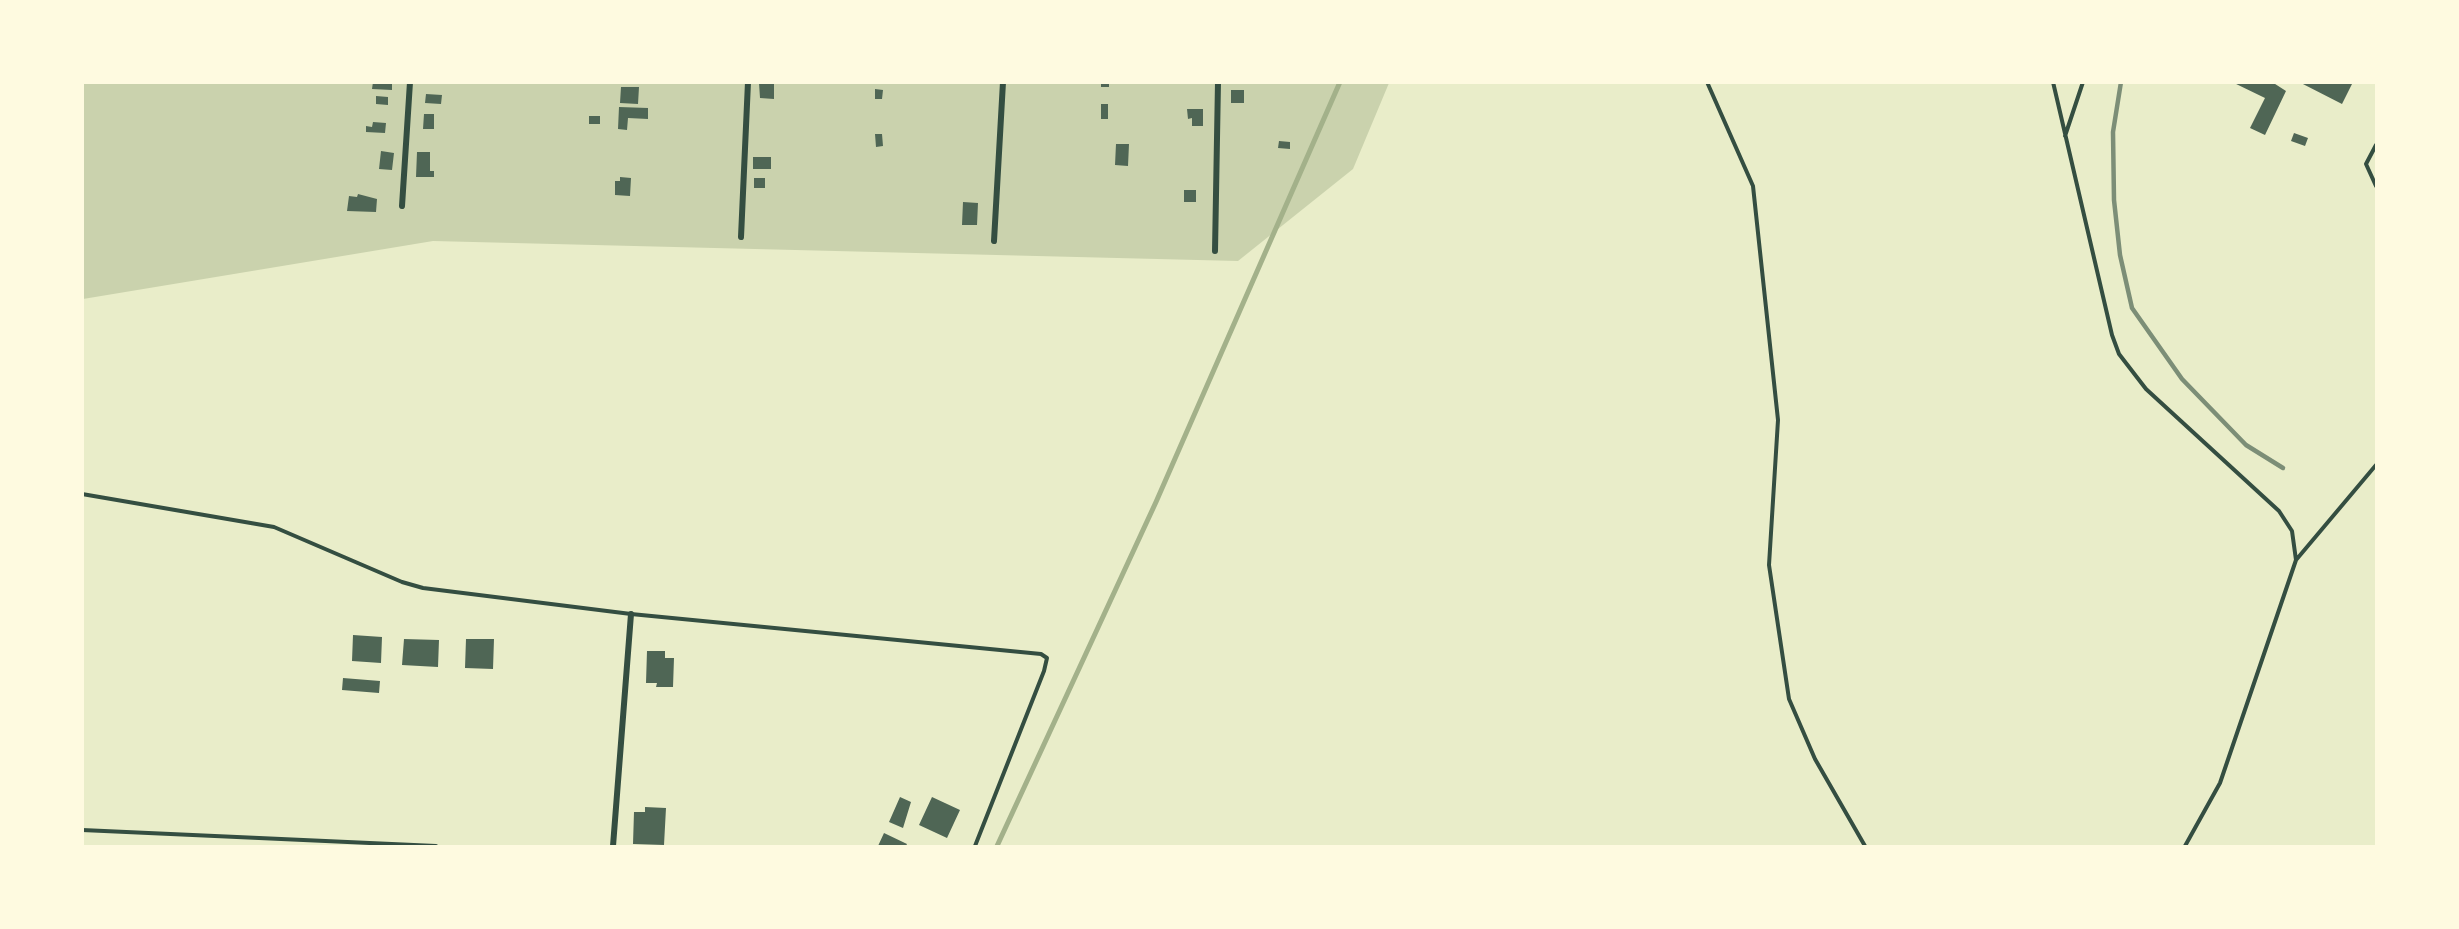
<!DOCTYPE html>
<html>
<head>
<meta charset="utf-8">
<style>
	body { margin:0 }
	#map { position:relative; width:2459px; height:929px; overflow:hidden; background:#e9edc9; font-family:Rubik,sans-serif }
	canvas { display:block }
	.frame { position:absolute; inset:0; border:84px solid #fefae0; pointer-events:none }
</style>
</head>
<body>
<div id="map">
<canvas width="2459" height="929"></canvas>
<div class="frame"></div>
</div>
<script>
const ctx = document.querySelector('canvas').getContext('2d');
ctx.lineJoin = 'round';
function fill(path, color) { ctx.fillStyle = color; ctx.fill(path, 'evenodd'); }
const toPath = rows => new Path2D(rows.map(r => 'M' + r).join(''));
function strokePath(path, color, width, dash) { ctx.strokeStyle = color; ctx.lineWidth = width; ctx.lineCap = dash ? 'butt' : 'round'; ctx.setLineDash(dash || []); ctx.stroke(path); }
fill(toPath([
	[83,83,1389,83,1353,169,1238,261,433,241,83,299]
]), '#cad2ad');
strokePath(toPath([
	[997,846,1156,502,1340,82]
]), '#a3b18a', 5);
fill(toPath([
	[373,82,392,82,392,90,372,89],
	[1101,82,1109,82,1109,87,1101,87],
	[2232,82,2272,82,2286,91,2265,135,2250,128,2265,98],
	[2299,82,2353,82,2342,104],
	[759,83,774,83,774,99,760,98],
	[621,87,639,87,638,104,620,103],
	[875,89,883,90,882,99,875,99],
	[1231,90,1244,90,1244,103,1231,103],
	[426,94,442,95,441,104,425,103],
	[376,96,388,97,388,105,376,104],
	[1101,104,1108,104,1108,119,1101,119],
	[619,107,648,108,648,119,628,118,627,130,618,129],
	[1187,109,1203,109,1203,126,1192,126,1192,118,1188,119],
	[424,114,434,114,434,129,423,129],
	[589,116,600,116,600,124,589,124],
	[373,122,386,123,385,133,366,132,366,126,372,127],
	[2294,133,2308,138,2305,146,2291,141],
	[875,134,882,134,883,146,876,147],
	[1279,141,1290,142,1290,149,1278,148],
	[1116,144,1129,144,1128,166,1115,165],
	[381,151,394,153,392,170,379,169],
	[417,152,430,152,430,171,434,171,434,177,416,177],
	[753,157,771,157,771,169,753,169],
	[620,177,631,178,630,196,615,195,615,181,620,181],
	[754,178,765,178,765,188,754,188],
	[1184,190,1196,190,1196,202,1184,202],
	[358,194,377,199,376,212,347,211,349,196,357,197],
	[963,202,978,203,977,225,962,225],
	[353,635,382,637,381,663,352,661],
	[404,639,439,640,438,667,402,665],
	[466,639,494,639,493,669,465,668],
	[647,651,665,651,665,658,674,658,673,687,656,687,657,683,646,683],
	[343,678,380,681,379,693,342,690],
	[900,797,911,802,903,828,889,822],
	[932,797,960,810,947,838,919,825],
	[645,807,666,808,664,845,633,844,634,812,645,812],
	[884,833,907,844,906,846,878,846]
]), '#4f6655');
strokePath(toPath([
	[1707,82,1753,186,1778,420,1769,565,1789,699,1815,759,1865,846],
	[2053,82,2112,335,2119,354,2146,389,2279,511,2292,531,2296,560],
	[2065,136,2083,82],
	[2376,145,2366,164,2376,186],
	[82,494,274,527,402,582,423,588,631,614,1041,654,1047,658,1044,671,975,846],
	[82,830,436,846],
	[2185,846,2220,783,2296,560,2376,465]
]), '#344e41', 4);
strokePath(toPath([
	[402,206,410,82],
	[741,237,748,82],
	[994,241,1003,82],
	[1215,251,1218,82],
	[613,846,631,614]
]), '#344e41', 6);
strokePath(toPath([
	[2121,82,2113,132,2114,200,2120,255,2132,308,2182,379,2246,445,2283,468]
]), '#7c8e77', 4.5);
</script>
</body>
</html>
